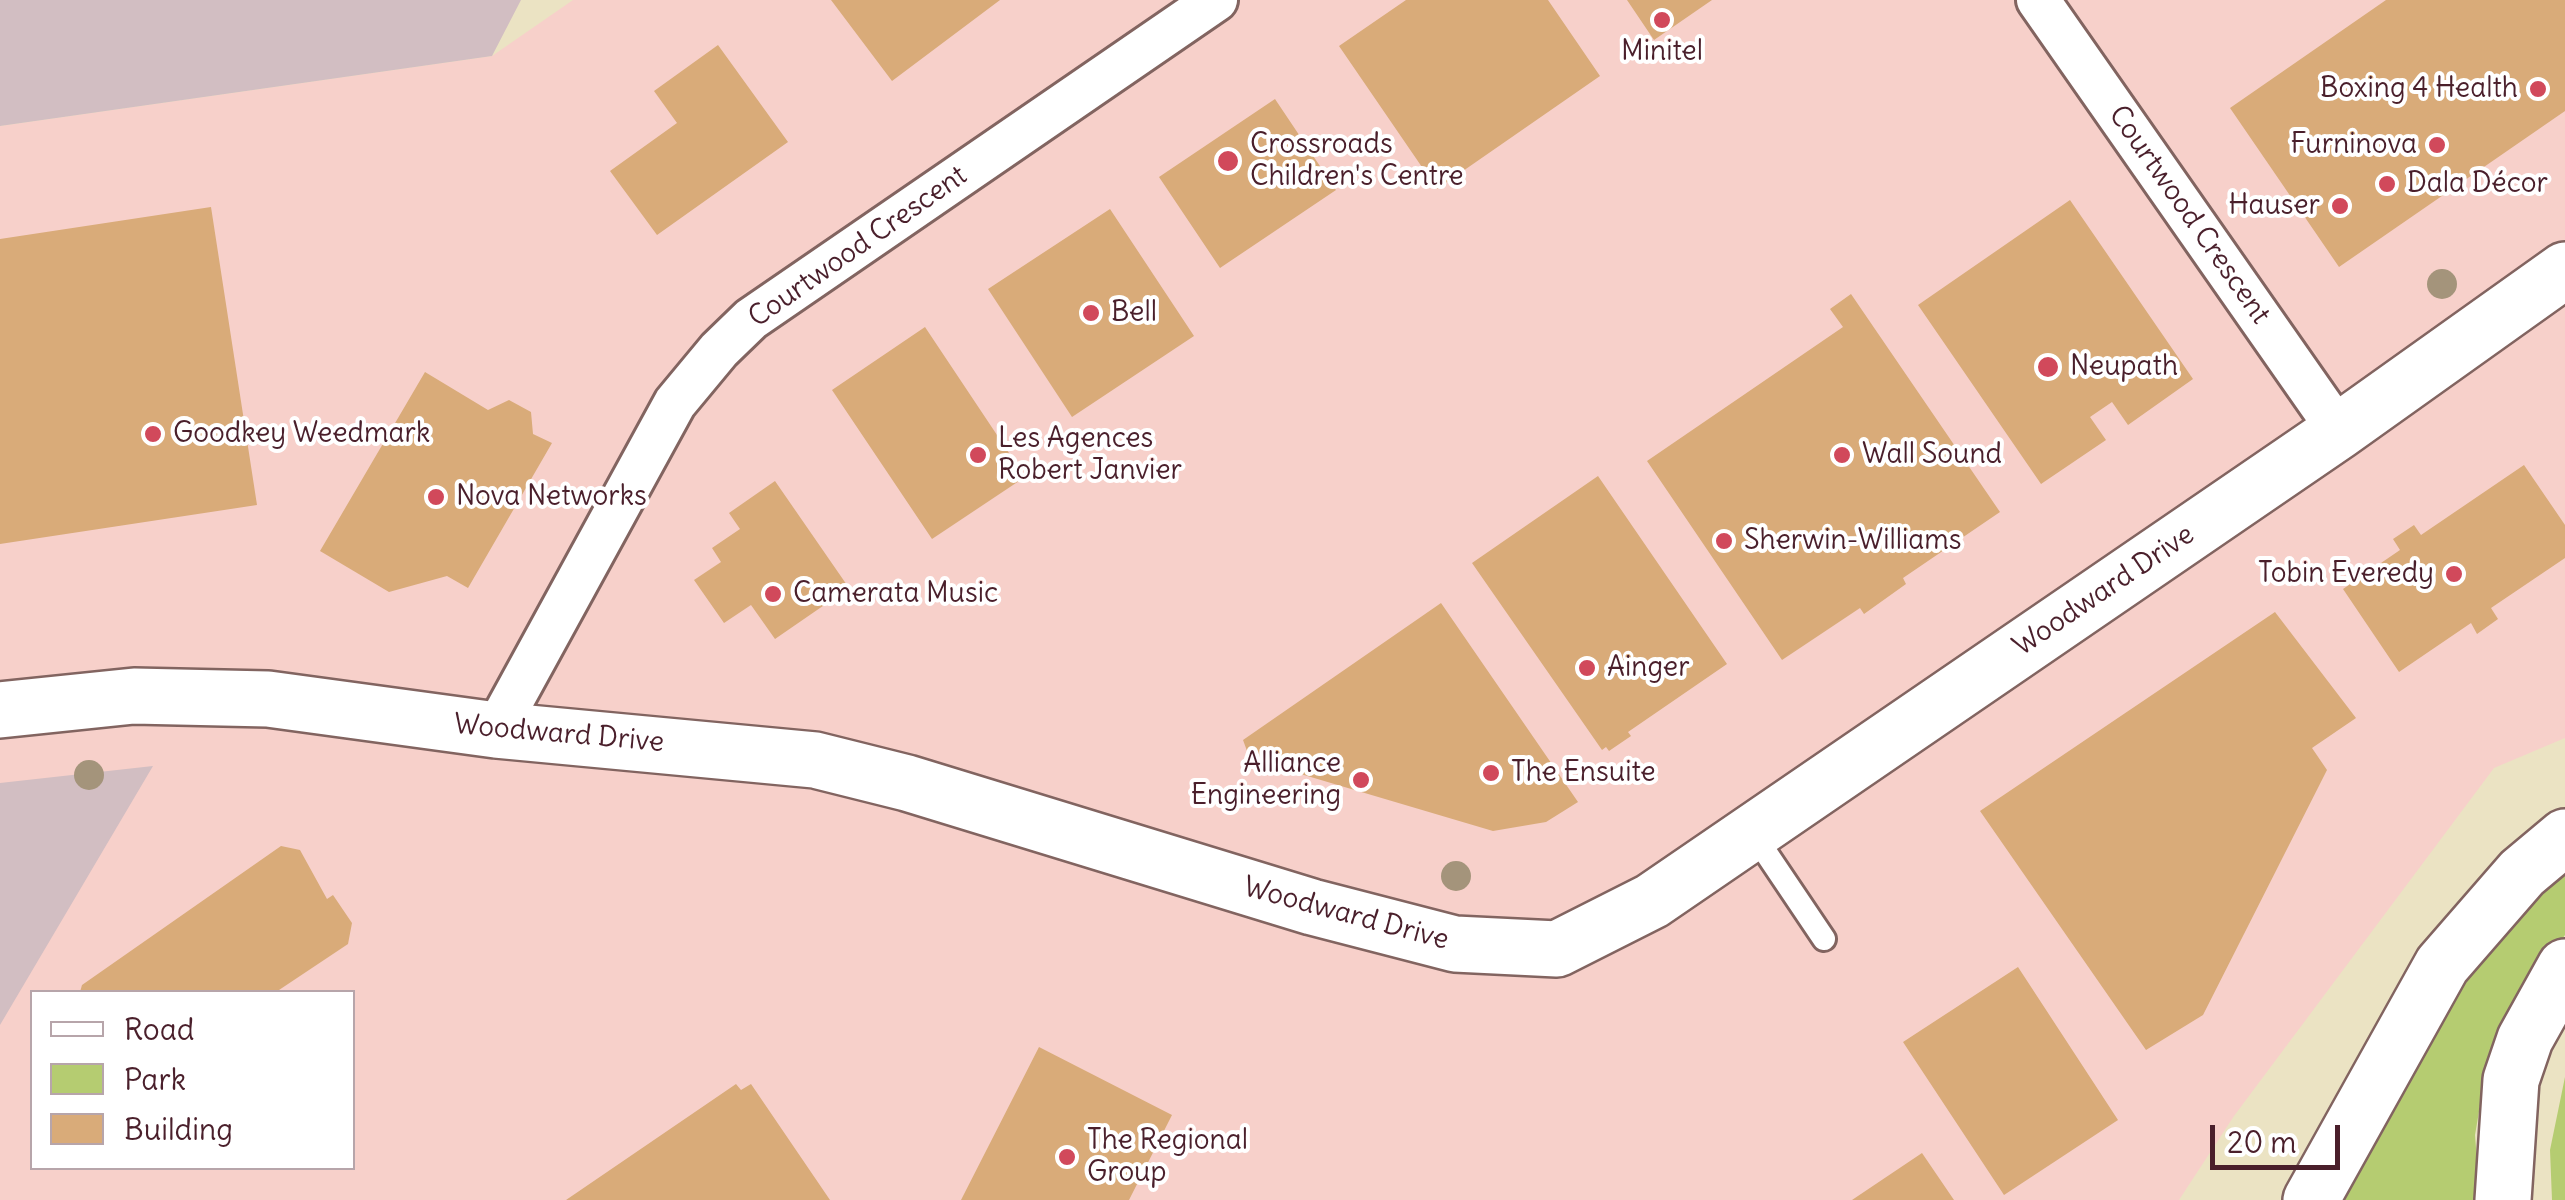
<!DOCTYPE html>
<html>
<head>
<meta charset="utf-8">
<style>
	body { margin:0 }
	#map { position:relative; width:2565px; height:1200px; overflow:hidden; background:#ebe3c3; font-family:Delius,sans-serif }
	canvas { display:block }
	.legend { position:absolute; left:30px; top:990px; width:325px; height:180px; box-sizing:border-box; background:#fff; border:2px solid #b7a5aa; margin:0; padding:12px 18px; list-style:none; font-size:30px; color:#4a1f2b }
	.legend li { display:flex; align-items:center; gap:20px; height:50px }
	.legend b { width:50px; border:2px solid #b7a5aa }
	.scale { position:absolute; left:2210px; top:1125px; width:130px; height:45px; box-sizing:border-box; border:5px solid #4a1f2b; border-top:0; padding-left:12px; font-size:30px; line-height:35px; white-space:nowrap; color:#4a1f2b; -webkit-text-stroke:8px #fff; paint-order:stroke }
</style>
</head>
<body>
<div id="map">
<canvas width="2565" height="1200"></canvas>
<ul class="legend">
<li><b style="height:12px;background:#fff"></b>Road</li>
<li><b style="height:28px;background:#b5cc71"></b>Park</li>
<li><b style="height:28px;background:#d9ab79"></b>Building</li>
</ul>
<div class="scale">20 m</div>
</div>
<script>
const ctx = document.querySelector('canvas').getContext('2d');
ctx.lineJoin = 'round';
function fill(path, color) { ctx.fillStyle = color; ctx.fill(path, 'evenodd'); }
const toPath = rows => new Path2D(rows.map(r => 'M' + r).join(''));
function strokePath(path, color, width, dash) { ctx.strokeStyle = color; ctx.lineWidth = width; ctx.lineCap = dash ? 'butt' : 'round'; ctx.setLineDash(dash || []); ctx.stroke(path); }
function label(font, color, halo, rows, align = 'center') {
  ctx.font = font + ' Delius,sans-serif'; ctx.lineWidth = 8; ctx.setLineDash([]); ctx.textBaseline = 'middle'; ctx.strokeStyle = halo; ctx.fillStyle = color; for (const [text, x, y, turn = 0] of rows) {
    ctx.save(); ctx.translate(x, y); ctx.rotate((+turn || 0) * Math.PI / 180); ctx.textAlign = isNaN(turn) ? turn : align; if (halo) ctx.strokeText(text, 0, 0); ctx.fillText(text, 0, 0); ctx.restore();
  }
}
fill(toPath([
	[573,0,2565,0,2565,738,2494,768,2234,1116,2179,1200,0,1200,0,126,492,56],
	[32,992,352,992,352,1168,32,1168]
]), '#f7d0ca');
fill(toPath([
	[0,0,521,0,492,56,0,126],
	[153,766,0,1025,0,783]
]), '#d2bec2');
fill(toPath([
	[2565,869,2565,935,2533,981,2483,1088,2475,1135,2480,1200,2337,1200,2473,958],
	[2565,1077,2565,1200,2552,1200,2550,1150]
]), '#b5cc71');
fill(toPath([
	[831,0,1000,0,892,81],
	[1406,0,1548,0,1600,76,1437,189,1339,46],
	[1627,0,1712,0,1654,40],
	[2386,0,2565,0,2565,111,2339,267,2230,108],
	[718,45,788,142,657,235,610,171,677,123,654,91],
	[1275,99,1336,190,1220,268,1159,177],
	[2070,200,2193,379,2128,425,2112,402,2090,417,2106,440,2041,484,1918,305],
	[211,207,257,505,0,544,0,239],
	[1110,209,1194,336,1072,417,988,289],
	[1851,294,2000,512,1903,578,1906,584,1864,614,1860,608,1782,660,1647,461,1843,327,1830,309],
	[925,327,1025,477,932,539,832,390],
	[425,372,488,410,509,400,531,412,533,434,552,443,468,588,447,576,389,592,320,551],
	[2524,465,2565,525,2565,558,2491,608,2498,619,2477,634,2471,623,2399,672,2343,589,2400,550,2393,539,2414,525,2421,535],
	[1598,476,1727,664,1628,732,1631,736,1609,751,1606,747,1602,750,1472,563],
	[775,481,849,588,775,639,751,605,724,623,694,580,721,562,712,548,740,529,729,513],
	[1441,603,1578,802,1546,822,1493,831,1250,759,1243,740],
	[2275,612,2356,718,2312,748,2327,770,2203,1015,2146,1050,1980,811],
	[281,846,300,850,327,899,333,895,352,923,348,944,276,992,80,992,82,985],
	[2018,967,2118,1120,2004,1195,1903,1042],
	[1039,1047,1172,1115,1129,1200,961,1200],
	[736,1084,741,1090,751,1084,830,1200,566,1200],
	[1922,1153,1954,1200,1852,1200]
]), '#d9ab79');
const service = toPath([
	[1752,832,1824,939]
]);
const minor = toPath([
	[2038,0,2339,431],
	[496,730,675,403,719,350,751,319,1216,0]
]);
const tertiary = toPath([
	[0,710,134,696,268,699,496,730,815,760,907,783,1312,907,1455,944,1557,949,1652,901,2339,431,2565,270]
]);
const motorway = toPath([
	[2311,1200,2442,965,2522,873,2565,837],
	[2503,1200,2511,1080,2525,1039,2565,967]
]);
strokePath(service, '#826460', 28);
strokePath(minor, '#826460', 48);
strokePath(tertiary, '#826460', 60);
strokePath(motorway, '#826460', 60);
strokePath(service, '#fff', 22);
strokePath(minor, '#fff', 42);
strokePath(tertiary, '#fff', 55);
strokePath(motorway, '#fff', 55);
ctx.fillStyle = '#a4947b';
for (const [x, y] of [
	[2442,284],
	[89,775],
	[1456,876]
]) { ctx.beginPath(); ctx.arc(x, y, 15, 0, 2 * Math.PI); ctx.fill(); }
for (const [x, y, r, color] of [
	[1662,20,10,"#d1495b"],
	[2538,89,10,"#d1495b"],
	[2437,145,10,"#d1495b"],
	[1228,161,12,"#d1495b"],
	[2387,184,10,"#d1495b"],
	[2340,206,10,"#d1495b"],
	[1091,313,10,"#d1495b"],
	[2048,367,12,"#d1495b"],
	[153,434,10,"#d1495b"],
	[978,455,10,"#d1495b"],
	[1842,455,10,"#d1495b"],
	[436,497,10,"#d1495b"],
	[1724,541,10,"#d1495b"],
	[2454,574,10,"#d1495b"],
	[773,594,10,"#d1495b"],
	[1587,668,10,"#d1495b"],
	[1491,773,10,"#d1495b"],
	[1361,780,10,"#d1495b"],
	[1067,1157,10,"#d1495b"]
]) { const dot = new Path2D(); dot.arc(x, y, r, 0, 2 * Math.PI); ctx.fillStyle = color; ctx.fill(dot); strokePath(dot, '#fff', 4); }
label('28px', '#4a1f2b', '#fff', [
	["Minitel",1662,52,"center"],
	["Boxing 4 Health",2518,89,"right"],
	["Crossroads",1250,145],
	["Children's Centre",1250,177],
	["Furninova",2417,145,"right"],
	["Dala Décor",2407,184],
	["Hauser",2320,206,"right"],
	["Bell",1111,313],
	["Neupath",2070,367],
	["Goodkey Weedmark",173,434],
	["Les Agences",998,439],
	["Robert Janvier",998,471],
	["Wall Sound",1862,455],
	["Nova Networks",456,497],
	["Sherwin-Williams",1744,541],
	["Tobin Everedy",2434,574,"right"],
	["Camerata Music",793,594],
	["Ainger",1607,668],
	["Alliance",1341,764,"right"],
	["Engineering",1341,796,"right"],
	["The Ensuite",1511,773],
	["The Regional",1087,1141],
	["Group",1087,1173]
], 'left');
label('28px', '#4a1f2b', '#fff', [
	["Courtwood Crescent",2189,215,55],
	["Courtwood Crescent",858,247,-35],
	["Woodward Drive",2104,591,-34],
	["Woodward Drive",559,734,5],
	["Woodward Drive",1346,914,15]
]);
</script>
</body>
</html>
